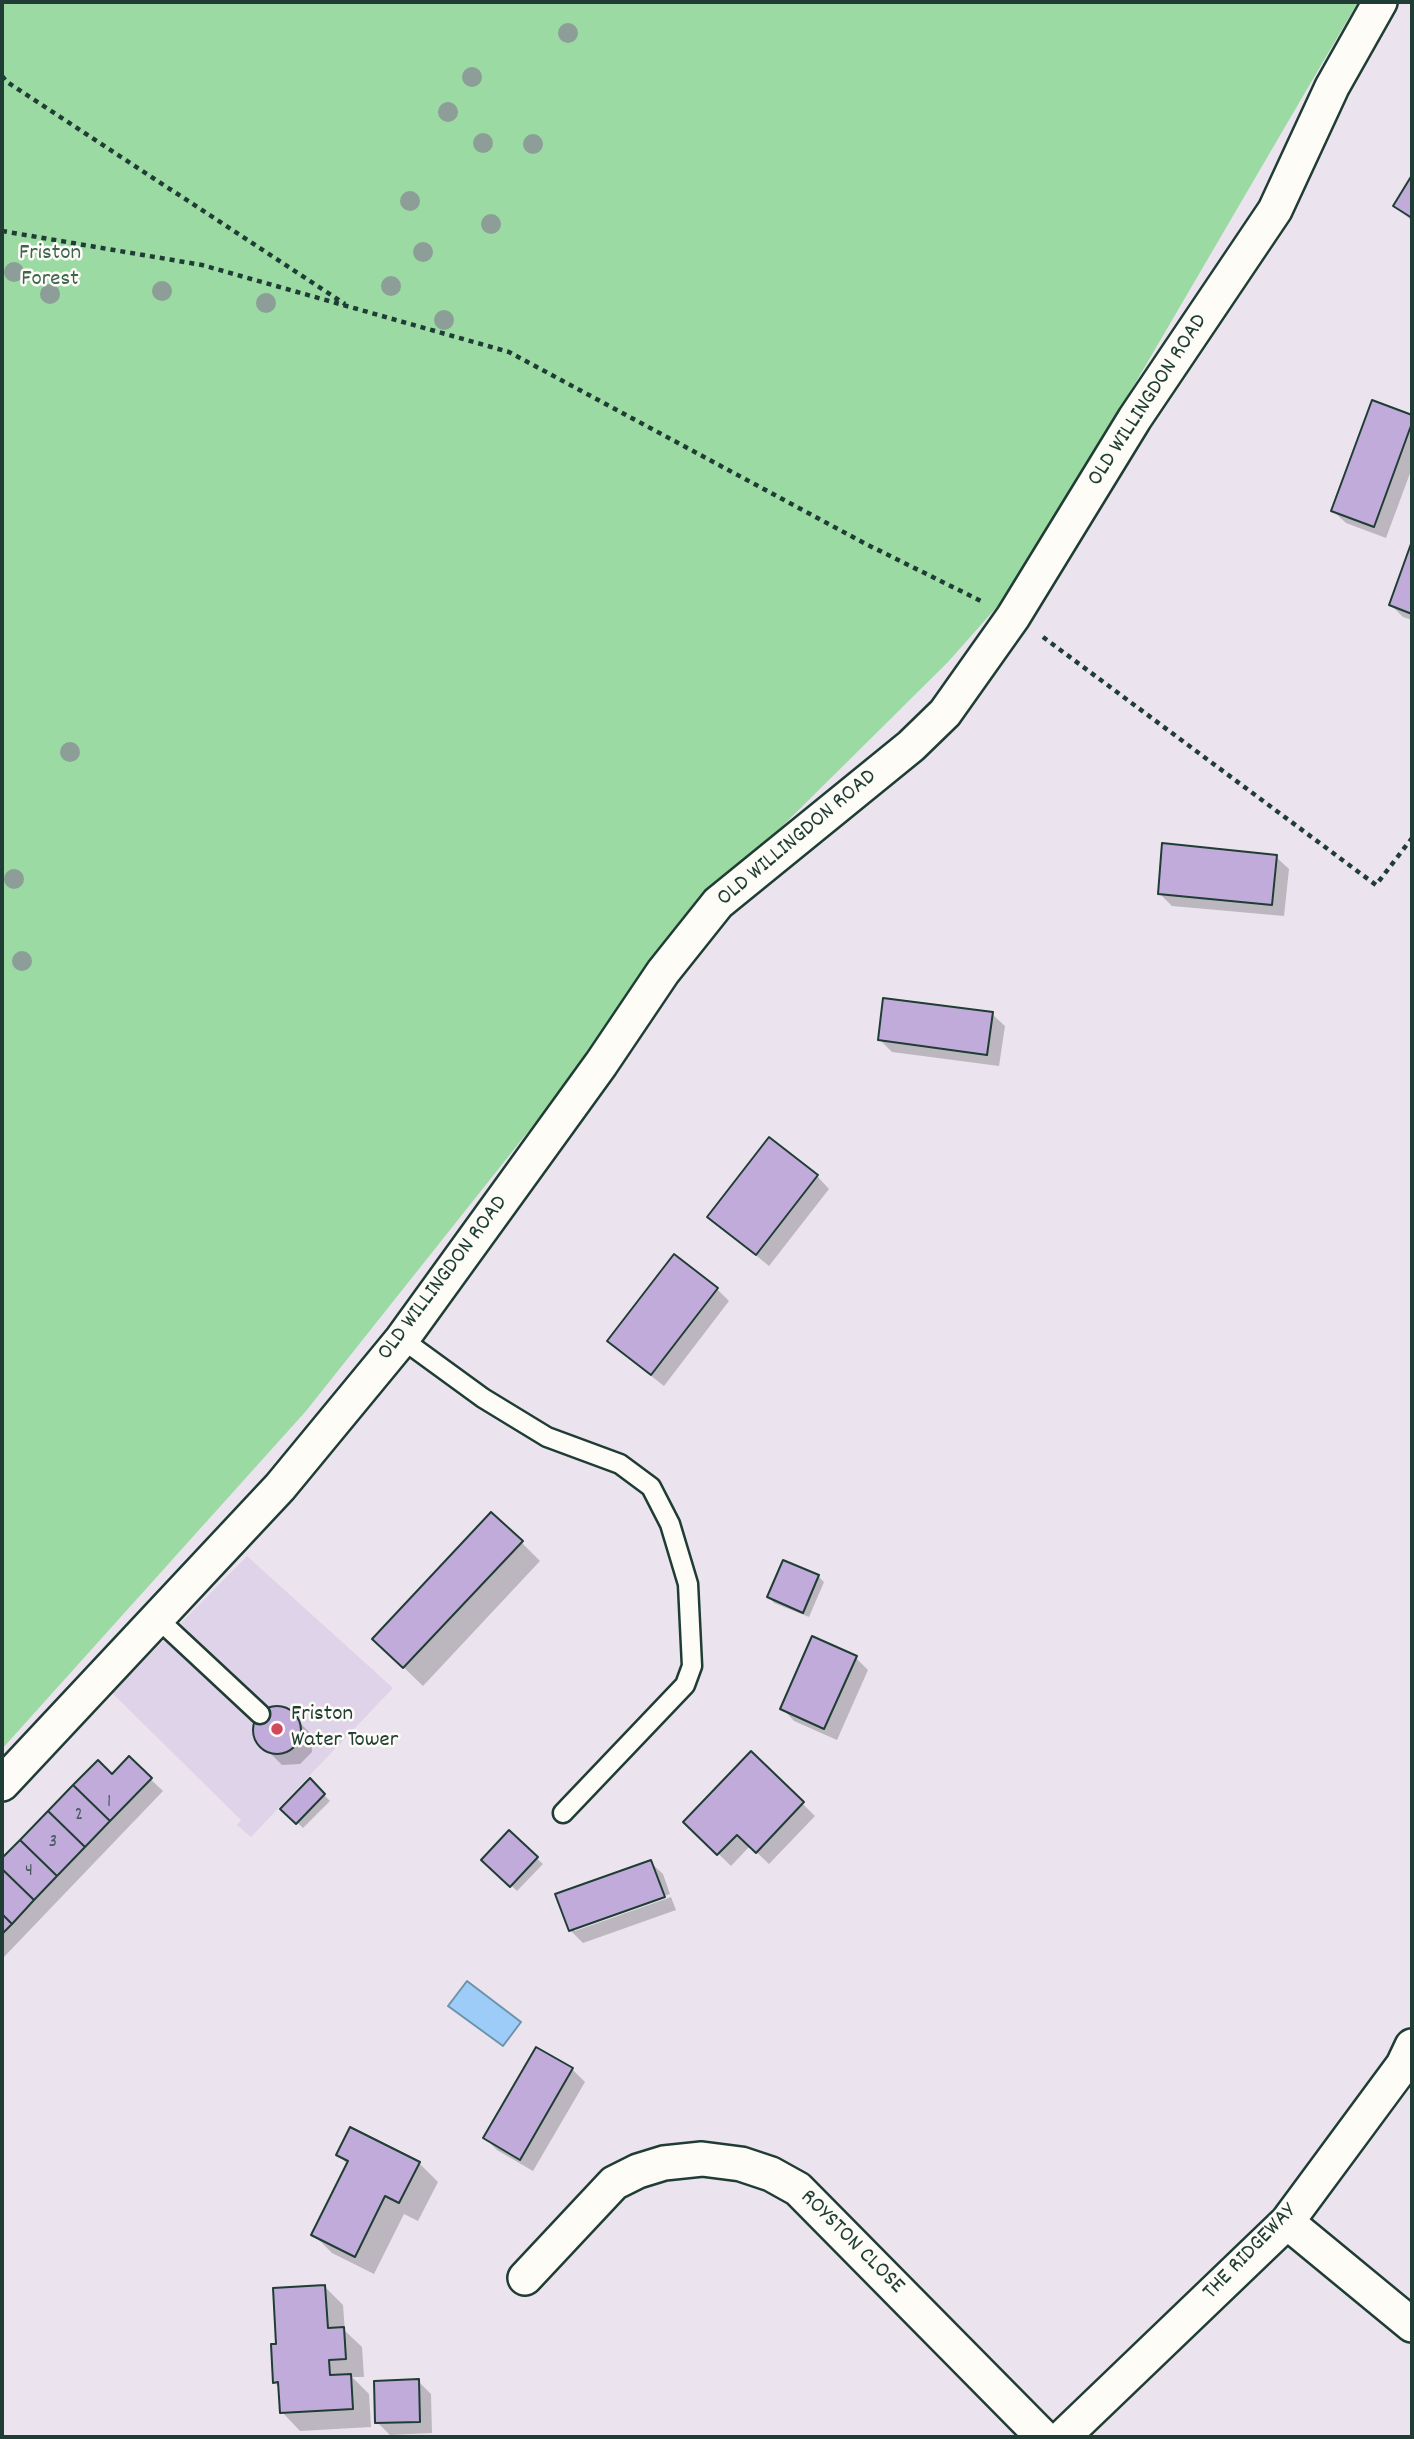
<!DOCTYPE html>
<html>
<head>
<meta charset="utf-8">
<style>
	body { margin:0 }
	#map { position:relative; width:1414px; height:2439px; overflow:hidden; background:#ebe4ee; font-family:Dekko,sans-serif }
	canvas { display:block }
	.frame { position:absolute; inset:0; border:4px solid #1f3d34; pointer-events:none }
</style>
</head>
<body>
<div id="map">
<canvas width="1414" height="2439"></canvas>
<div class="frame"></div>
</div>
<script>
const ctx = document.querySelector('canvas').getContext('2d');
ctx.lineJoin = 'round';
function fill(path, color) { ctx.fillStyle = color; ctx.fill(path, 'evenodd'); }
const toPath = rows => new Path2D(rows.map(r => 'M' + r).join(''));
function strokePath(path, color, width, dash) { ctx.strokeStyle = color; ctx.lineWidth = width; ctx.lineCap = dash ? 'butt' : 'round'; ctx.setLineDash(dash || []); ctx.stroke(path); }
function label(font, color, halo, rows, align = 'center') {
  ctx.font = font + ' Dekko,sans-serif'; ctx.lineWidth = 5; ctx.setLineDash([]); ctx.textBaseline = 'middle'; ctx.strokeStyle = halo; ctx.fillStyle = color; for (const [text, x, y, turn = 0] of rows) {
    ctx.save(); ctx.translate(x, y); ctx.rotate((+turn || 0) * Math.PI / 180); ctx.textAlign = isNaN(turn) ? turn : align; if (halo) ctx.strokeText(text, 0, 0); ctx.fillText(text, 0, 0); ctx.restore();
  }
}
fill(toPath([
	[247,1556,393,1688,251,1837,237,1825,241,1820,112,1693]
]), '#ded3e8');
fill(toPath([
	[2,2,1358,2,1019,582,948,662,729,879,306,1411,2,1749]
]), '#9bdaa3');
const water = toPath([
	[467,1981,521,2022,503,2046,448,2006,467,1981]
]);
fill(water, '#9dccf8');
strokePath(water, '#6b93aa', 2);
fill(toPath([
	[1412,178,1412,221,1395,206],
	[1373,403,1412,417,1412,468,1386,538,1346,523,1333,511],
	[1412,546,1412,620,1403,617,1391,605],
	[1276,857,1289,869,1284,916,1172,906,1159,893],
	[992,1014,1005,1026,999,1066,892,1052,880,1040],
	[817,1176,829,1189,769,1266,709,1217],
	[717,1289,729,1301,664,1386,622,1353,609,1341],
	[521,1542,540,1561,423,1686,393,1657],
	[818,1576,824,1582,809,1617,774,1603,769,1597],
	[856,1658,868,1670,837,1740,794,1721,782,1708],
	[267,1708,285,1708,311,1734,312,1752,300,1764,282,1765,256,1739,255,1722],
	[751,1753,815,1816,769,1864,750,1846,731,1866,686,1822],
	[129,1759,163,1791,2,1959,2,1861,98,1762,112,1776],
	[310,1781,330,1801,303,1828,283,1809],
	[509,1833,543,1864,517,1891,484,1860],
	[650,1862,663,1874,670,1894,575,1927,575,1931,671,1897,676,1910,583,1943,570,1930],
	[572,2069,585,2082,533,2171,497,2150,485,2138],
	[338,2154,419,2163,438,2182,418,2221,404,2214,374,2274,332,2253,313,2234,348,2165],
	[325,2287,343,2305,345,2331,362,2347,364,2377,352,2377,369,2394,371,2427,300,2431,282,2412,280,2388,274,2382,278,2346],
	[418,2381,431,2394,432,2433,390,2435,377,2422]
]), '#0003');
const building = toPath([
	[1412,175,1412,218,1393,206,1412,175],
	[1372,400,1412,415,1412,423,1374,527,1331,511,1372,400],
	[1412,541,1412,614,1389,605,1412,541],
	[1162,843,1277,855,1272,905,1158,894,1162,843],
	[883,998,993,1012,987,1055,878,1040,883,998],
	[769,1137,818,1175,756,1255,707,1217,769,1137],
	[674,1254,718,1288,651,1375,607,1341,674,1254],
	[491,1512,523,1541,403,1668,372,1639,491,1512],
	[783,1560,819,1575,803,1613,767,1597,783,1560],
	[812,1636,857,1656,824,1729,780,1709,812,1636],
	'253 1730a24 24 0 1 1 48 0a24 24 0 1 1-48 0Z',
	[751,1751,804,1802,756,1853,737,1835,717,1855,683,1822,751,1751],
	[129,1756,152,1778,110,1821,73,1785,98,1760,112,1774,129,1756],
	[310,1778,325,1794,296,1824,280,1809,310,1778],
	[73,1785,110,1821,85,1847,48,1811,73,1785],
	[48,1811,85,1847,57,1876,20,1840,48,1811],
	[509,1830,538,1857,510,1887,481,1860,509,1830],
	[20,1840,57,1876,34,1900,2,1869,2,1858,20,1840],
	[651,1860,665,1897,569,1931,555,1894,651,1860],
	[2,1869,34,1900,12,1924,2,1914,2,1869],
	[2,1914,12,1924,2,1934,2,1914],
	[536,2047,573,2068,520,2160,483,2138,536,2047],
	[350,2127,420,2162,399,2203,385,2196,355,2257,311,2235,348,2161,336,2155,350,2127],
	[325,2285,328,2328,344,2327,346,2359,329,2360,330,2375,351,2374,353,2409,280,2413,278,2382,273,2383,271,2344,276,2344,273,2288,325,2285],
	[419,2379,420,2422,375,2423,374,2381,419,2379]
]);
fill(building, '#c1abda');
strokePath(building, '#1f3d34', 2);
const service = toPath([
	[402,1339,483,1398,547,1437,620,1464,651,1487,670,1524,688,1584,692,1666,685,1685,563,1813],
	[157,1618,260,1714]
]);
const minor = toPath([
	[2,1784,280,1487,402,1339,601,1064,663,972,718,903,911,746,945,713,1013,617,1135,418,1275,210,1332,87,1380,2],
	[1287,2222,1412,2325],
	[525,2278,614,2183,638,2171,664,2163,702,2159,741,2164,771,2174,798,2189,1043,2437],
	[1063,2437,1287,2222,1403,2065,1412,2046]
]);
strokePath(service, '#1f3d34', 23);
strokePath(minor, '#1f3d34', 38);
strokePath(toPath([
	[2,76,7,82,345,304],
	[2,231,202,265,509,352,864,543,981,601],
	[1043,637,1376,885,1412,838]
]), '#1f3d34', 4.5, [5, 5]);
strokePath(service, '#fdfcf7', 18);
strokePath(minor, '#fdfcf7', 33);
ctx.fillStyle = '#8c9e97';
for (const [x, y] of [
	[568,33],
	[472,77],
	[448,112],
	[483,143],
	[533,144],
	[410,201],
	[491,224],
	[423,252],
	[14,272],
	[391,286],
	[162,291],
	[50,294],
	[266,303],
	[444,320],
	[70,752],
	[14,879],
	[22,961]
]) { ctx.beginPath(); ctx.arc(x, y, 10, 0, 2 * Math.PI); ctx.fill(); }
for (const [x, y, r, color] of [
	[277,1729,7,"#d1495b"]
]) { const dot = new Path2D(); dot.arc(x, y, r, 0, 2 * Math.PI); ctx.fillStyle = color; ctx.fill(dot); strokePath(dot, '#fdfcf7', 2.5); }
label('19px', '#48585e', null, [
	["1",109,1803],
	["2",79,1816],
	["3",53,1843],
	["4",29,1872]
]);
label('23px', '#3e6450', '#fdfcf7', [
	["Friston",50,255],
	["Forest",50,281]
]);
label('23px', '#1f3d34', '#fdfcf7', [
	["OLD WILLINGDON ROAD",1149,401,-57],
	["OLD WILLINGDON ROAD",798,839,-40],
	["OLD WILLINGDON ROAD",444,1279,-53],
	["ROYSTON CLOSE",851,2243,45],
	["THE RIDGEWAY",1251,2253,-46]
]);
label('23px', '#1f3d34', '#fdfcf7', [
	["Friston",291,1716],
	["Water Tower",291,1742]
], 'left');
</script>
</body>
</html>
